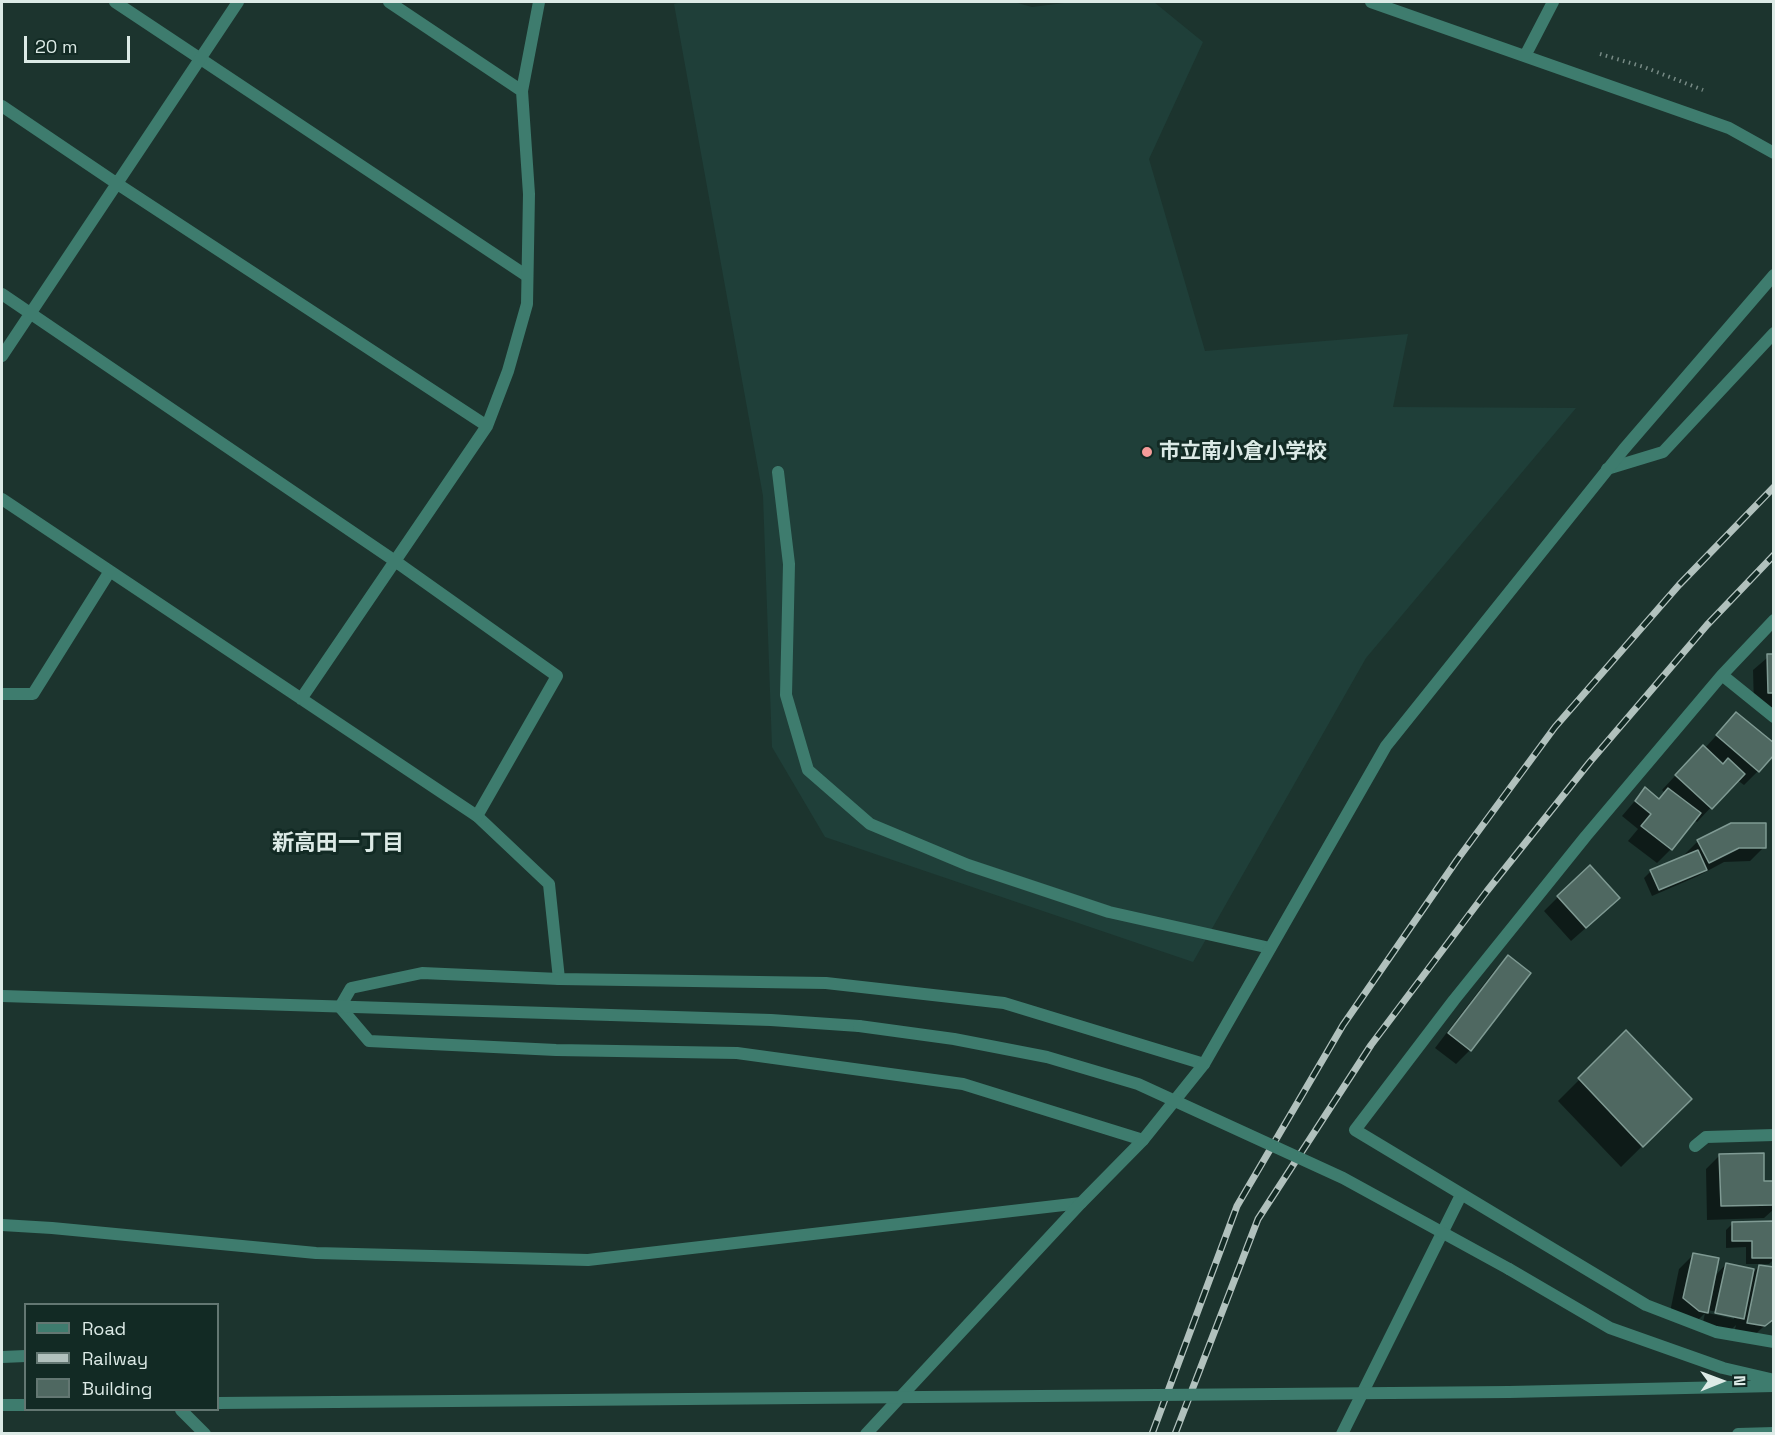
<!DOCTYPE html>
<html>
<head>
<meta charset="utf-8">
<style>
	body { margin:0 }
	#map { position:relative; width:1775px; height:1435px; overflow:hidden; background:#1c342e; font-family:"Space Grotesk",sans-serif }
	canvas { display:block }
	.frame { position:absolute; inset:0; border:3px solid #dceae6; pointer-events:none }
	.legend { position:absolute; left:24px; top:1303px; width:195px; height:108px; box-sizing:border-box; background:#122a24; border:2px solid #637772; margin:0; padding:8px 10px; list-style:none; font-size:18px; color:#dceae6 }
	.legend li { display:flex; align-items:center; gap:12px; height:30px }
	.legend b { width:30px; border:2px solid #637772 }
	.north { position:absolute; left:1691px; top:1351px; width:60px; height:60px; -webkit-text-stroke:4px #122a24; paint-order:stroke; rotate:89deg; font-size:16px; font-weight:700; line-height:24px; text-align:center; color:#dceae6 }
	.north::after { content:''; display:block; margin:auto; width:21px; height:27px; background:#dceae6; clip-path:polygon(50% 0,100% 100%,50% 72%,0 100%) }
	.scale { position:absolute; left:24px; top:36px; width:106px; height:27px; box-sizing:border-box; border:3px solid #dceae6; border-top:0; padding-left:8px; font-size:18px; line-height:21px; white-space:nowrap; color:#dceae6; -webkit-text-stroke:4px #122a24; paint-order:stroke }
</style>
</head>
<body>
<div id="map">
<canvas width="1775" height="1435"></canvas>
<div class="frame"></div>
<ul class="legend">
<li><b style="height:8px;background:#3e7c6e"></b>Road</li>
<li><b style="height:8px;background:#b1c1bd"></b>Railway</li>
<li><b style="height:16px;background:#4f6861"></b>Building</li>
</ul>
<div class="north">N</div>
<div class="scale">20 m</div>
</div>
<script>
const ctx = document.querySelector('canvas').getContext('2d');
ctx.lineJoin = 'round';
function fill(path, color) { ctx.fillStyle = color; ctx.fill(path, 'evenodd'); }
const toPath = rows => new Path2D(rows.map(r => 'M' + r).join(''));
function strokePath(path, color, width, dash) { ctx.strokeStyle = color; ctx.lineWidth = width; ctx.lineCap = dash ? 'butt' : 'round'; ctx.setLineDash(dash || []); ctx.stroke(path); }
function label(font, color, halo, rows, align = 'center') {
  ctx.font = font + ' "Space Grotesk","Noto Sans JP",sans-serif'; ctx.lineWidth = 6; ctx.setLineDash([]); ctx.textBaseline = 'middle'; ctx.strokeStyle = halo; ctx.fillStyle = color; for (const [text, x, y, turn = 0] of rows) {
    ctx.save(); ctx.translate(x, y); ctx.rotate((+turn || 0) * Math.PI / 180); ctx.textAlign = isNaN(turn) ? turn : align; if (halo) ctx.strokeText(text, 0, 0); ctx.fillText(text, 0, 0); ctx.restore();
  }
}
fill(toPath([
	[681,2,1014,2,1032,7,1072,2,1154,2,1203,42,1149,159,1205,351,1408,334,1393,407,1576,408,1366,658,1193,962,825,837,772,747,763,496,674,4]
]), '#1f3f39');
fill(toPath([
	[1774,652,1774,707,1754,707,1753,670],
	[1736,714,1758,771,1744,785,1737,780,1697,822,1694,820,1671,849,1657,863,1628,841,1638,829,1622,816,1645,789,1658,800,1665,793,1662,790,1689,761,1704,749],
	[1698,841,1764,847,1750,861,1724,862,1698,876,1652,896,1644,878,1651,871,1685,857,1684,855],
	[1558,897,1604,912,1571,941,1544,911],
	[1508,957,1470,1050,1456,1064,1435,1048,1494,971],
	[1626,1033,1690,1099,1621,1167,1558,1101],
	[1720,1155,1763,1183,1774,1183,1774,1209,1764,1218,1707,1220,1706,1169],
	[1774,1222,1774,1259,1769,1264,1746,1264,1746,1247,1726,1248,1726,1230,1733,1223],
	[1693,1255,1714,1277,1726,1264,1752,1274,1759,1266,1774,1317,1749,1340,1733,1337,1736,1325,1728,1333,1702,1327,1705,1313,1692,1326,1670,1312,1679,1269],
	[1708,1310,1734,1316,1734,1319,1708,1313]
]), '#0007');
const building = toPath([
	[1767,654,1774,654,1774,693,1768,693,1767,654],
	[1736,712,1774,743,1774,755,1759,772,1716,735,1736,712],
	[1703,745,1723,764,1728,758,1745,774,1712,809,1675,775,1703,745],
	[1645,787,1659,799,1668,788,1701,813,1672,850,1641,826,1651,814,1635,801,1645,787],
	[1731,823,1766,823,1766,848,1739,848,1709,863,1697,840,1731,823],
	[1698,850,1707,870,1659,890,1650,870,1698,850],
	[1590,865,1620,898,1586,928,1557,896,1590,865],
	[1508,955,1531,973,1471,1051,1448,1033,1508,955],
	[1626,1030,1692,1099,1643,1147,1578,1078,1626,1030],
	[1764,1153,1764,1181,1774,1181,1774,1205,1721,1206,1719,1154,1764,1153],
	[1774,1221,1774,1258,1752,1258,1752,1241,1732,1241,1732,1222,1774,1221],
	[1693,1253,1719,1258,1708,1313,1699,1311,1683,1298,1693,1253],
	[1726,1263,1754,1269,1744,1319,1715,1313,1726,1263],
	[1759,1265,1774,1267,1774,1319,1765,1326,1747,1323,1759,1265]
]);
fill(building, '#4f6861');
strokePath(building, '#7f9a93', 1.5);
strokePath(toPath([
	[1600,54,1644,67,1703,90]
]), '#778a85', 4, [1.5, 4.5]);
strokePath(toPath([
	[115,2,527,276],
	[477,816,549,884,559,979]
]), '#3e7c6e', 12);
strokePath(toPath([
	[389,2,522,91],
	[1371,2,1729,128,1774,153],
	[1525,56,1553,2],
	[2,106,116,183,487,426],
	[2,294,395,561,557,676,477,816,2,499],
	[2,356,238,2],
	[1607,469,1663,452,1774,333],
	[778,472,789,564,786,695,808,770,870,824,968,865,1109,912,1270,948],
	[1774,620,1722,675,1586,836,1454,1000,1355,1130,1646,1305,1716,1332,1774,1342],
	[1722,675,1774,717],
	[2,694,33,694,110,571],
	[301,699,487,426,508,371,527,304,529,194,522,91,539,2],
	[1143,1140,963,1084,737,1053,556,1050,369,1041,340,1007,351,988,422,973,559,979,826,983,1004,1003,1204,1064],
	[1695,1146,1706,1137,1774,1135],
	[2,1225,52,1228,316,1253,588,1260,1081,1203],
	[1342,1434,1461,1195]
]), '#3e7c6e', 12);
strokePath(toPath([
	[2,996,771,1020,859,1026],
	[1509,1269,1610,1328,1723,1368,1774,1380],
	[2,1357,26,1356],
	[1509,1392,1774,1386],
	[2,1405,26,1405],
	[181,1410,205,1434],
	[866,1434,1081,1203,1143,1140,1204,1064,1386,746,1624,449,1774,275],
	[1738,1434,1774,1433]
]), '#3e7c6e', 12);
const rail = toPath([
	[1152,1434,1237,1206,1343,1025,1457,860,1555,727,1679,585,1774,487],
	[1175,1434,1258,1219,1371,1045,1487,891,1589,763,1707,625,1774,555]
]);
strokePath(rail, '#b1c1bd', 7);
strokePath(rail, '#122a24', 4.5, [14]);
strokePath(toPath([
	[859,1026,954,1039,1047,1057,1138,1084,1343,1178,1509,1269],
	[218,1403,1509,1392]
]), '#3e7c6e', 12);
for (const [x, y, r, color] of [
	[1147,452,6,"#f59b99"]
]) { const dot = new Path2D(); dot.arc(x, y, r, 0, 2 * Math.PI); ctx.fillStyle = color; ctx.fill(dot); strokePath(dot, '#122a24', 2); }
label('bold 21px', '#dceae6', '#122a24', [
	["市立南小倉小学校",1159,452]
], 'left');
label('bold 22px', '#dceae6', '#122a24', [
	["新高田一丁目",338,844]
]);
</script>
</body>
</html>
